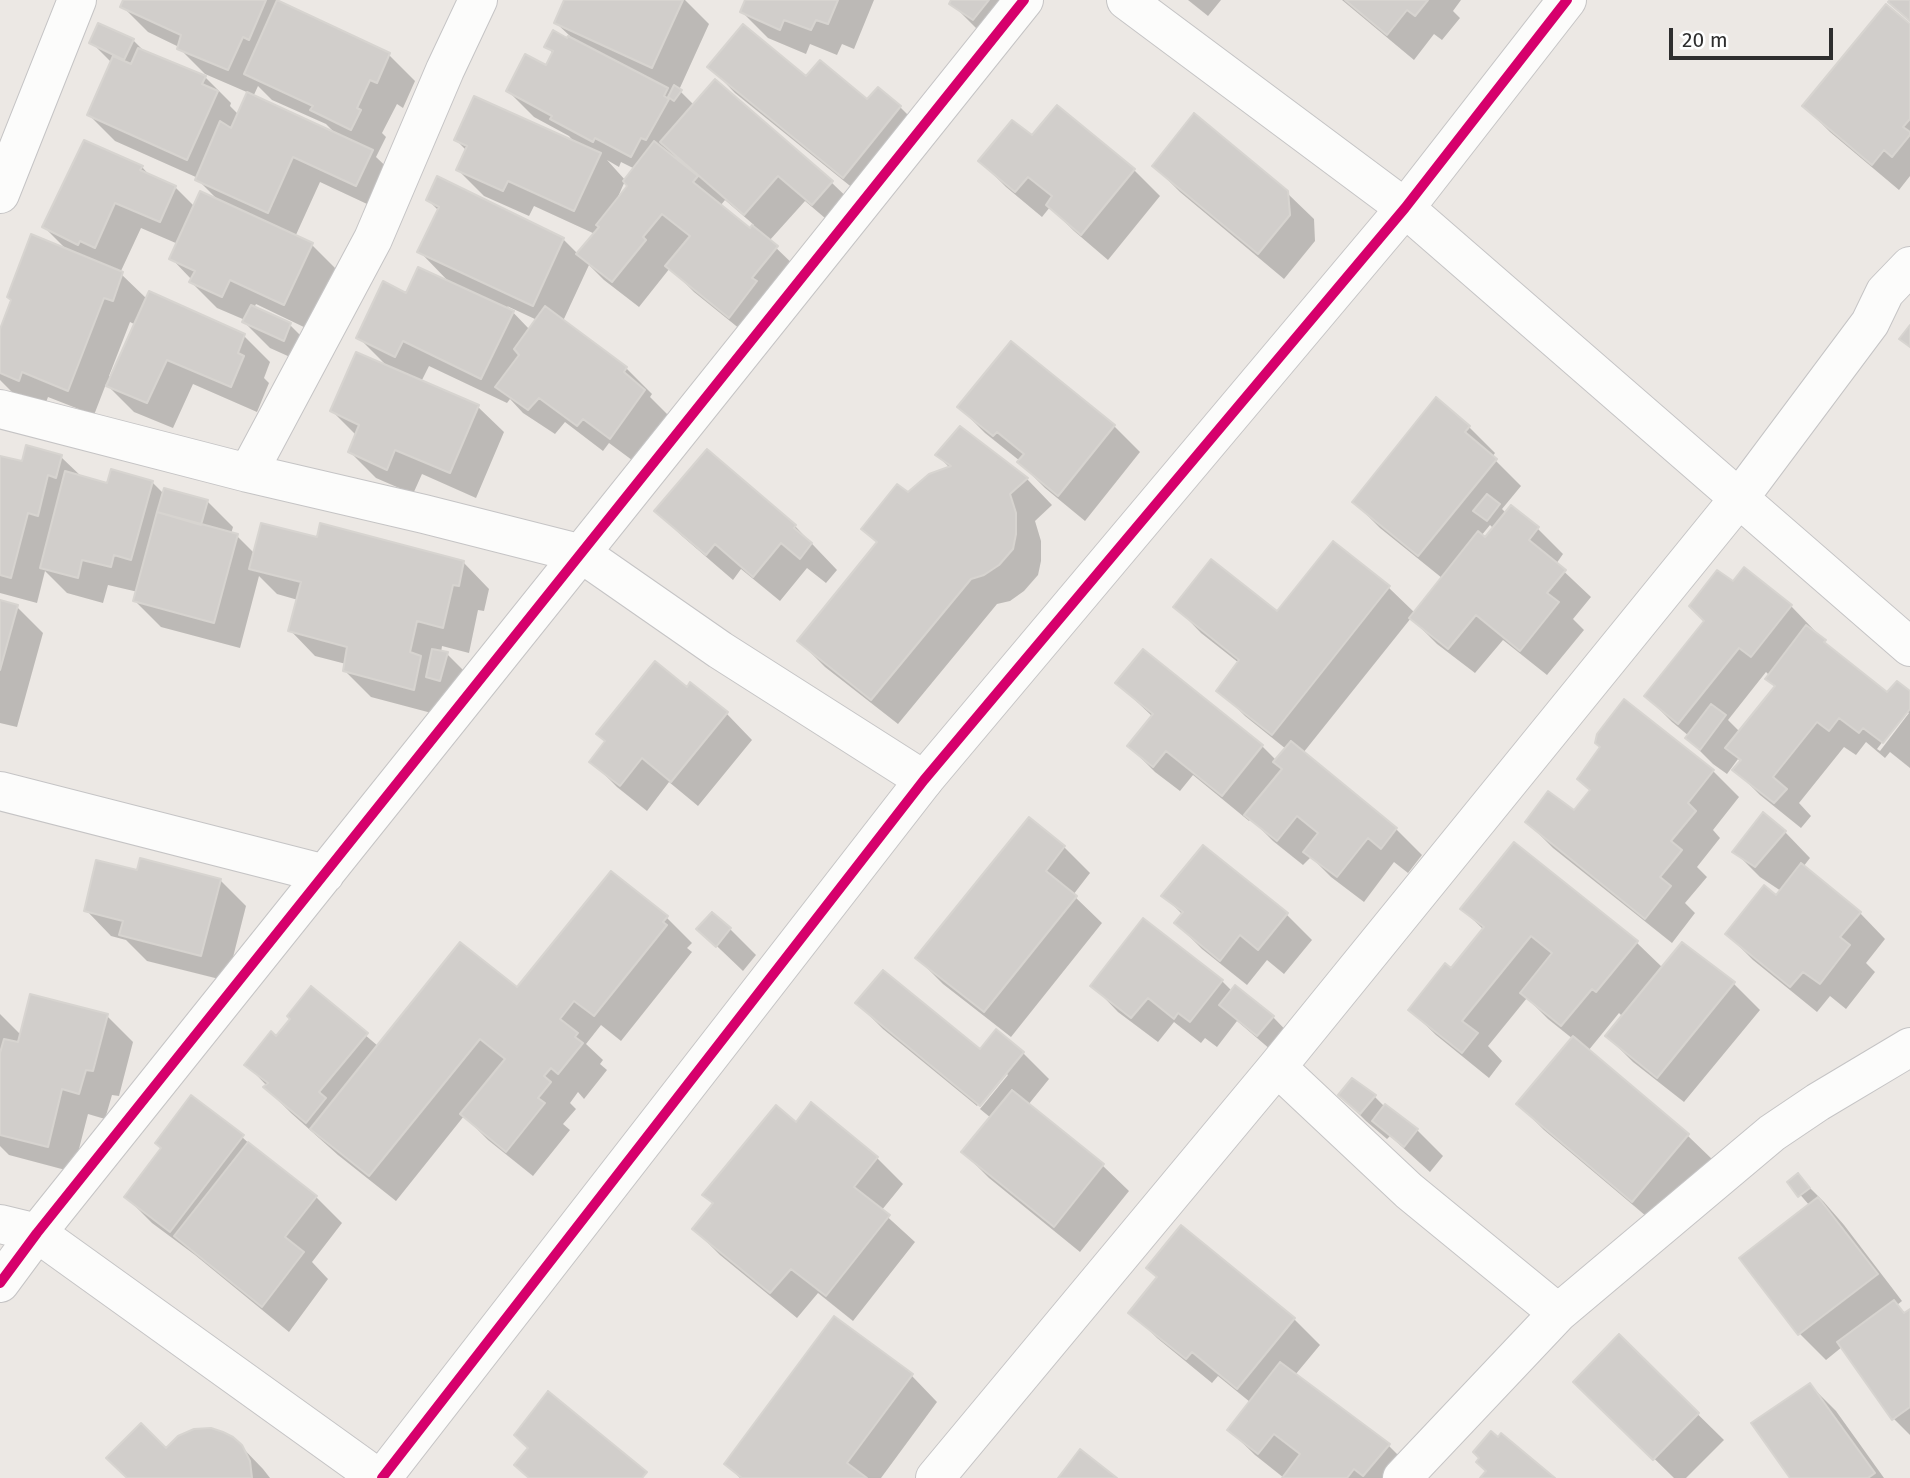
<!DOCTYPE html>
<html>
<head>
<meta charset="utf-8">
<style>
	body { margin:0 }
	#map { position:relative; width:1910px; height:1478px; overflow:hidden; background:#ece8e4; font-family:"Fira Sans",sans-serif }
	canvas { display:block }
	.scale { position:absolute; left:1669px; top:28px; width:164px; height:32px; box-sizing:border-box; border:4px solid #2e2e2e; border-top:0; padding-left:9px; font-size:21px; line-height:24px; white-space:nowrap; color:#2e2e2e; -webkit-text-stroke:5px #fff; paint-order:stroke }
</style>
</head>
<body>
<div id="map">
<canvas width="1910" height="1478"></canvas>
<div class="scale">20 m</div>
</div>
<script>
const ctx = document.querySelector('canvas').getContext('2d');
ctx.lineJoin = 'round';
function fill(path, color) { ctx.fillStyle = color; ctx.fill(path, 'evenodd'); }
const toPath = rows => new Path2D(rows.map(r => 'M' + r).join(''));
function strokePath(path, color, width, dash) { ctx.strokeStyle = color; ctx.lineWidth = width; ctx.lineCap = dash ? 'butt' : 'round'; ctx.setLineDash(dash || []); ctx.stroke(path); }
fill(toPath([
	[125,0,276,0,280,3,389,55,415,81,403,108,397,104,382,133,386,137,376,157,398,178,382,211,320,182,295,237,312,245,338,271,310,330,256,304,254,308,290,325,316,351,310,366,270,348,244,322,245,320,217,308,191,282,192,280,171,258,178,244,141,228,120,273,147,299,244,336,270,362,264,378,269,383,257,412,193,384,173,428,134,412,106,384,94,415,48,397,45,405,13,393,0,380,0,334,69,252,44,227,84,142,142,167,152,178,175,187,195,207,220,202,197,179,198,178,115,141,89,115,112,63,92,43,133,40,146,53,205,77,231,103,230,106,239,115,249,93,205,74,179,48,179,47,148,32,122,6],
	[258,86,272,100,326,124,337,135,253,97],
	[130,322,136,325,112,377,109,376],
	[566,0,685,0,709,24,679,90,694,105,715,81,832,183,858,208,839,230,805,201,769,241,802,273,756,342,694,292,670,268,639,307,604,280,589,265,563,321,626,368,652,394,650,397,670,417,636,463,609,443,603,451,565,422,555,434,523,413,510,399,507,403,429,366,421,382,478,407,504,432,476,498,422,474,413,494,376,478,350,452,357,436,332,411,389,368,358,337,407,296,451,284,420,252,439,211,428,200,563,239,578,254,595,234,534,206,529,216,484,196,458,170,467,151,456,140,577,145,569,136,534,117,508,91,547,67,554,54,547,47,568,40,570,36,556,23],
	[607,160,619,167,621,162,635,169,626,181],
	[625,181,630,186,617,199],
	[725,200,754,225,750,230,720,206],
	[507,306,537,320,530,330],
	[747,0,874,0,854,49,842,44,837,55,810,44,806,54,768,38,742,12],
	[953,0,1013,0,978,30,952,4],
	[1188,0,1221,0,1208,16],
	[1342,0,1461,0,1453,11,1460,18,1442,40,1434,34,1414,60],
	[1910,26,1910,176,1899,190,1830,132,1804,106],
	[710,67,807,78,867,101,900,107,926,133,870,202,735,93],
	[1033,137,1134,170,1160,196,1108,260,1074,231,1050,207,1042,217,1006,187,980,161],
	[1154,166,1287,193,1314,219,1315,241,1284,279,1180,192],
	[1011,343,1114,426,1140,452,1085,521,1045,488,1019,462,1020,461,985,433,959,407],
	[1436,399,1469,427,1495,453,1492,457,1521,486,1502,509,1506,513,1537,528,1563,554,1556,564,1591,597,1573,619,1584,630,1547,675,1503,640,1475,673,1437,644,1411,618,1303,753,1396,829,1422,855,1408,873,1394,862,1364,902,1331,877,1311,857,1303,865,1273,841,1251,819,1249,821,1193,775,1180,791,1155,772,1129,746,1153,717,1117,683,1143,651,1262,746,1276,760,1286,749,1245,716,1219,690,1239,663,1201,633,1176,607,1278,614,1388,587,1415,613,1442,578,1380,528,1354,502],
	[1490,525,1494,529,1485,539,1481,536],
	[960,428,1027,479,1052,505,1035,521,1041,541,1041,561,1038,575,1024,591,1010,601,997,604,898,724,825,667,799,641,878,543,908,495,950,468,937,455],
	[61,457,83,478,108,485,152,482,164,494,207,501,233,527,231,534,237,536,255,554,318,539,464,563,489,589,484,611,478,610,469,653,442,646,441,653,447,654,473,680,453,702,444,693,439,715,371,697,345,671,346,664,315,656,290,630,298,600,277,594,259,576,240,648,161,627,135,601,138,592,108,585,103,603,67,593,45,571,37,603,0,593,0,458,23,464],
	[656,510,795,526,837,570,826,583,807,568,780,601,741,569,733,580,682,536],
	[1733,584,1791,606,1816,632,1815,634,1843,660,1887,695,1910,693,1910,768,1890,752,1885,758,1866,742,1856,755,1844,747,1799,803,1811,816,1801,828,1760,795,1735,770,1741,762,1738,759,1727,774,1713,764,1687,738,1689,736,1672,722,1646,696],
	[1766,672,1769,675,1767,679,1776,688,1740,732,1728,720],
	[1906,711,1909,713,1880,751,1877,749],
	[0,602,17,607,43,633,17,727,0,723],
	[691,685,727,714,752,740,698,806,669,782,647,811,617,787,591,761,607,742,687,689],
	[1602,748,1713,771,1739,797,1713,830,1720,838,1697,867,1707,877,1685,903,1695,913,1672,943,1553,848,1527,822,1574,812,1591,791],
	[1030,819,1064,847,1090,873,1073,895,1102,923,1011,1037,943,984,917,958],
	[1785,832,1810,858,1803,867,1860,913,1885,939,1866,963,1875,972,1846,1009,1830,996,1817,1012,1753,960,1727,934,1776,898,1781,891,1760,877,1734,851],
	[138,872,220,880,246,906,227,981,147,961,126,940,111,936,86,910],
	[1164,896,1287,915,1312,940,1284,974,1267,960,1247,985,1202,949,1176,923,1183,915],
	[1462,909,1636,942,1663,968,1683,944,1734,984,1760,1010,1684,1102,1633,1062,1607,1036,1623,1017,1619,1013,1588,1051,1688,1136,1714,1161,1659,1227,1544,1130,1518,1104,1573,1039,1548,1019,1527,998,1488,1046,1502,1061,1489,1078,1436,1035,1410,1010,1452,970,1484,930],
	[712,914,730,929,756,955,743,971,699,929],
	[666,917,692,943,687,948,692,952,621,1041,601,1025,586,1044,603,1060,600,1064,607,1070,584,1099,578,1092,570,1103,576,1109,563,1124,570,1130,533,1176,488,1140,464,1116,396,1201,338,1155,291,1113,265,1087,267,1086,247,1065,276,1038,292,1019,311,989,378,1046,518,989],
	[1222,981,1232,991,1273,1017,1298,1043,1284,1061,1237,1021,1217,1047,1205,1038,1201,1043,1174,1022,1158,1042,1118,1012,1093,986],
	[857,1003,980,1051,1023,1053,1049,1079,1028,1105,1103,1166,1129,1191,1080,1252,989,1178,963,1152,991,1118,980,1109,1008,1075,1005,1072,977,1106,883,1029],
	[0,1014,21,1035,107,1016,133,1042,119,1096,112,1095,105,1119,88,1114,73,1172,9,1155,0,1146],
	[1340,1095,1375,1097,1385,1107,1417,1130,1443,1156,1430,1172,1390,1136,1387,1139,1366,1121],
	[812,1105,877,1158,903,1184,881,1211,915,1242,853,1321,818,1293,797,1318,720,1255,694,1229,714,1205,704,1195,796,1125],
	[242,1137,256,1150,316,1197,342,1223,312,1262,328,1279,289,1332,195,1255,152,1223,126,1197],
	[1798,1176,1824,1202,1844,1225,1902,1301,1897,1305,1906,1314,1910,1311,1910,1435,1894,1419,1842,1347,1826,1360,1800,1334,1741,1258,1810,1206,1790,1183],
	[1131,1312,1294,1319,1320,1345,1295,1375,1389,1446,1414,1471,1409,1478,1284,1478,1255,1455,1229,1430,1250,1402,1218,1376,1212,1383,1157,1338],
	[1619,1337,1724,1440,1686,1478,1674,1478,1576,1382],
	[912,1376,937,1402,881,1478,740,1478,726,1464],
	[1810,1385,1836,1411,1884,1478,1792,1478],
	[237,1442,263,1469,270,1478,129,1478]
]), '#0003');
const building = toPath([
	[123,0,266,0,249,40,243,37,228,70,177,49,181,35,120,7,123,0],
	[277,0,390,53,377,83,370,80,357,108,361,110,351,130,310,110,313,106,244,74,277,0],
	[564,0,683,0,652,68,554,23,564,0],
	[745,0,838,0,828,24,816,20,811,30,784,20,780,30,740,12,745,0],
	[951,0,989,0,973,20,949,4,951,0],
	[1345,0,1428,0,1415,16,1407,10,1387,35,1345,0],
	[1890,0,1910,0,1910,21,1888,2,1890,0],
	[1886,4,1910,24,1910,119,1903,127,1910,132,1910,135,1892,157,1884,150,1872,165,1802,106,1886,4],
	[98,23,134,39,124,60,89,43,98,23],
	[743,24,806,76,820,60,867,99,878,87,901,106,843,178,707,67,743,24],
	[553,30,567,38,568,36,668,88,664,96,669,99,646,140,641,138,631,157,595,138,593,142,550,119,552,116,506,91,525,54,546,65,553,51,544,47,553,30],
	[138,48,206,76,202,84,218,91,187,160,87,115,113,56,131,64,138,48],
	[715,79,833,181,812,205,778,176,744,215,660,142,715,79],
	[674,85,682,90,674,101,668,97,674,85],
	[247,92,373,150,356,186,293,157,268,213,195,180,220,121,231,128,247,92],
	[474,96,601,153,574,211,508,181,503,191,456,170,467,146,454,140,474,96],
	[1057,105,1135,169,1081,235,1046,205,1052,196,1028,177,1015,192,978,161,1012,120,1032,135,1057,105],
	[1194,113,1288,191,1290,215,1258,254,1152,166,1194,113],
	[84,140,143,166,140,170,176,186,160,222,115,203,95,248,80,241,78,245,42,227,84,140],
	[654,141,698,176,693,182,750,228,752,225,778,246,752,278,757,281,729,318,665,266,690,236,662,214,643,237,646,240,612,282,576,254,599,227,596,225,627,186,623,181,654,141],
	[437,176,564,238,533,306,417,252,439,207,426,200,437,176],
	[200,191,313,243,284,305,230,280,222,297,189,282,195,271,169,259,200,191],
	[31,234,123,272,113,301,104,298,68,391,22,372,19,381,0,373,0,329,11,300,7,297,31,234],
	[418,267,514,311,481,379,403,341,395,357,356,338,383,281,406,293,418,267],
	[149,291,245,334,238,353,244,356,231,387,167,360,147,403,106,386,149,291],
	[251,305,291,323,284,341,242,322,251,305],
	[545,306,627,367,624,372,645,390,610,439,583,419,577,426,539,398,528,410,495,387,519,355,514,349,545,306],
	[1910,325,1910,347,1899,339,1910,325],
	[1011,341,1115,425,1058,496,1017,462,1024,454,997,432,993,436,957,407,1011,341],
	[356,352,479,405,450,473,395,450,387,470,348,452,359,425,330,411,356,352],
	[1436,397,1470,426,1465,432,1497,459,1418,556,1352,502,1436,397],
	[960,426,1028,478,1010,494,1016,513,1016,534,1013,549,999,565,984,575,971,579,871,700,797,641,877,542,861,529,897,484,908,492,929,474,951,466,935,455,960,426],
	[26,445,62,455,56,478,48,475,38,516,28,513,11,578,0,575,0,456,22,461,26,445],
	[707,449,796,525,794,528,812,543,800,559,781,543,753,577,715,544,706,555,654,511,707,449],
	[111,469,153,481,131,560,114,555,111,567,82,560,78,578,40,568,65,471,107,483,111,469],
	[164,488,208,500,201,525,157,512,164,488],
	[1487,494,1500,504,1487,521,1473,511,1487,494],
	[1511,505,1539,527,1529,540,1566,570,1547,593,1559,602,1520,651,1476,615,1448,649,1409,618,1478,531,1485,537,1511,505],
	[157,512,238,534,214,623,133,601,157,512],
	[261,523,317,537,320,523,464,561,459,586,453,585,443,628,417,621,410,652,421,656,414,690,343,671,347,647,288,631,301,582,249,569,261,523],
	[1333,541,1390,586,1272,735,1216,691,1239,660,1173,607,1211,559,1277,611,1333,541],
	[1744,567,1792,605,1751,657,1739,648,1678,724,1644,696,1704,621,1689,606,1717,570,1733,581,1744,567],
	[0,600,18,605,0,670,0,600],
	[1806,625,1826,640,1824,642,1887,692,1897,681,1910,691,1910,709,1883,743,1863,728,1859,733,1839,718,1829,731,1817,722,1773,777,1787,789,1774,803,1732,770,1741,760,1725,748,1775,686,1765,679,1806,625],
	[432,649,448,652,440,681,426,677,432,649],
	[1143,649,1263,745,1222,796,1166,751,1153,767,1127,746,1153,714,1115,683,1143,649],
	[655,661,687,687,690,682,728,712,671,782,642,758,620,786,589,762,605,741,596,734,655,661],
	[1624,699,1714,770,1688,803,1696,811,1671,841,1682,850,1660,877,1671,886,1645,919,1525,822,1548,791,1574,810,1590,790,1577,779,1600,747,1595,743,1597,734,1624,699],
	[1711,704,1726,715,1700,750,1685,738,1711,704],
	[1291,741,1397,828,1381,849,1368,838,1337,877,1303,852,1318,833,1297,816,1277,841,1244,815,1282,769,1273,762,1291,741],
	[1763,812,1786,831,1755,867,1732,852,1763,812],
	[1029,817,1065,846,1046,871,1077,896,984,1012,915,958,1029,817],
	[1514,842,1638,941,1596,992,1592,989,1561,1026,1520,993,1552,953,1531,936,1462,1021,1478,1033,1462,1053,1408,1010,1445,963,1451,968,1484,927,1460,909,1514,842],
	[1203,845,1288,913,1258,950,1240,935,1220,961,1174,923,1183,912,1161,896,1203,845],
	[140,858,221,879,201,956,119,935,123,921,84,911,96,860,137,870,140,858],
	[1801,863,1861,912,1840,937,1850,945,1820,984,1803,972,1790,987,1725,934,1764,885,1776,895,1801,863],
	[611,871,668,916,663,922,667,925,594,1016,574,1001,560,1019,578,1033,575,1037,583,1043,558,1074,551,1068,544,1076,551,1082,538,1098,545,1103,506,1152,460,1114,505,1059,480,1039,369,1176,310,1129,460,942,517,987,611,871],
	[712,912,731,928,716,947,696,929,712,912],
	[1143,918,1223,980,1190,1022,1178,1013,1174,1019,1148,998,1131,1018,1090,986,1143,918],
	[1682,942,1735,982,1657,1078,1605,1036,1682,942],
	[883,970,980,1049,996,1029,1024,1052,980,1106,855,1003,883,970],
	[1235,985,1274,1016,1257,1036,1219,1005,1235,985],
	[311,986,368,1033,319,1092,326,1098,306,1123,263,1087,268,1083,244,1065,271,1031,276,1036,290,1019,287,1016,311,986],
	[30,994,108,1014,93,1071,86,1070,79,1094,62,1089,48,1147,0,1135,0,1053,4,1039,18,1042,30,994],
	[1573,1036,1689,1134,1632,1202,1516,1104,1573,1036],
	[1352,1078,1376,1095,1360,1114,1338,1095,1352,1078],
	[1012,1090,1104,1164,1054,1227,961,1152,1012,1090],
	[191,1095,244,1135,170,1232,124,1197,161,1148,155,1143,191,1095],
	[811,1102,878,1157,854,1187,890,1215,826,1296,791,1269,770,1293,692,1229,713,1203,702,1195,776,1105,796,1122,811,1102],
	[1385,1104,1418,1129,1404,1147,1372,1121,1385,1104],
	[248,1142,317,1196,285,1237,304,1252,262,1307,174,1236,248,1142],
	[1798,1173,1810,1188,1798,1197,1787,1182,1798,1173],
	[1818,1197,1878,1274,1798,1335,1739,1258,1818,1197],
	[1181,1225,1295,1318,1237,1389,1192,1352,1186,1359,1128,1313,1157,1277,1146,1268,1181,1225],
	[1894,1300,1904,1313,1910,1309,1910,1407,1892,1420,1837,1342,1894,1300],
	[834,1316,913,1374,847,1463,867,1478,742,1478,724,1464,834,1316],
	[1619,1334,1699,1413,1653,1460,1573,1382,1619,1334],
	[1280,1362,1390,1444,1363,1476,1354,1469,1347,1478,1282,1478,1300,1454,1274,1434,1258,1454,1227,1430,1280,1362],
	[1810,1383,1875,1473,1868,1478,1790,1478,1751,1423,1810,1383],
	[548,1391,647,1472,642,1478,529,1478,514,1465,528,1448,514,1435,548,1391],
	[141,1423,166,1448,178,1436,194,1429,211,1428,223,1432,233,1437,242,1445,250,1461,252,1478,127,1478,106,1458,141,1423],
	[1491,1431,1498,1437,1501,1433,1555,1478,1480,1478,1486,1471,1476,1462,1479,1458,1473,1452,1491,1431],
	[1080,1449,1117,1478,1058,1478,1080,1449]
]);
fill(building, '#d1cecb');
strokePath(building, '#d7d4d0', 2);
const street = toPath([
	[1126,0,1405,208,1910,647],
	[0,194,77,0],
	[0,409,248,473,424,514,582,554,720,650,924,780],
	[248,473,373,239,445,70,478,0],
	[0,791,325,874],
	[1277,1067,1409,1191,1558,1313],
	[0,1224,37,1233,378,1478],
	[0,1283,37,1233,1024,0],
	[935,1478,1277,1067,1740,497,1870,323,1885,292,1910,266],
	[1402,1478,1558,1313,1772,1133,1818,1102,1910,1047]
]);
const secondary = toPath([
	[382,1478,924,780,1405,208,1567,0]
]);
strokePath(street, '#c5c4c5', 40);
strokePath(secondary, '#c5c4c5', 40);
strokePath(street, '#fcfcfb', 38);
strokePath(secondary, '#fcfcfb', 38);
strokePath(toPath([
	[0,1283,37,1233,1024,0],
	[382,1478,924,780,1405,208,1567,0]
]), '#d6006c', 10);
</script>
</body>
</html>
